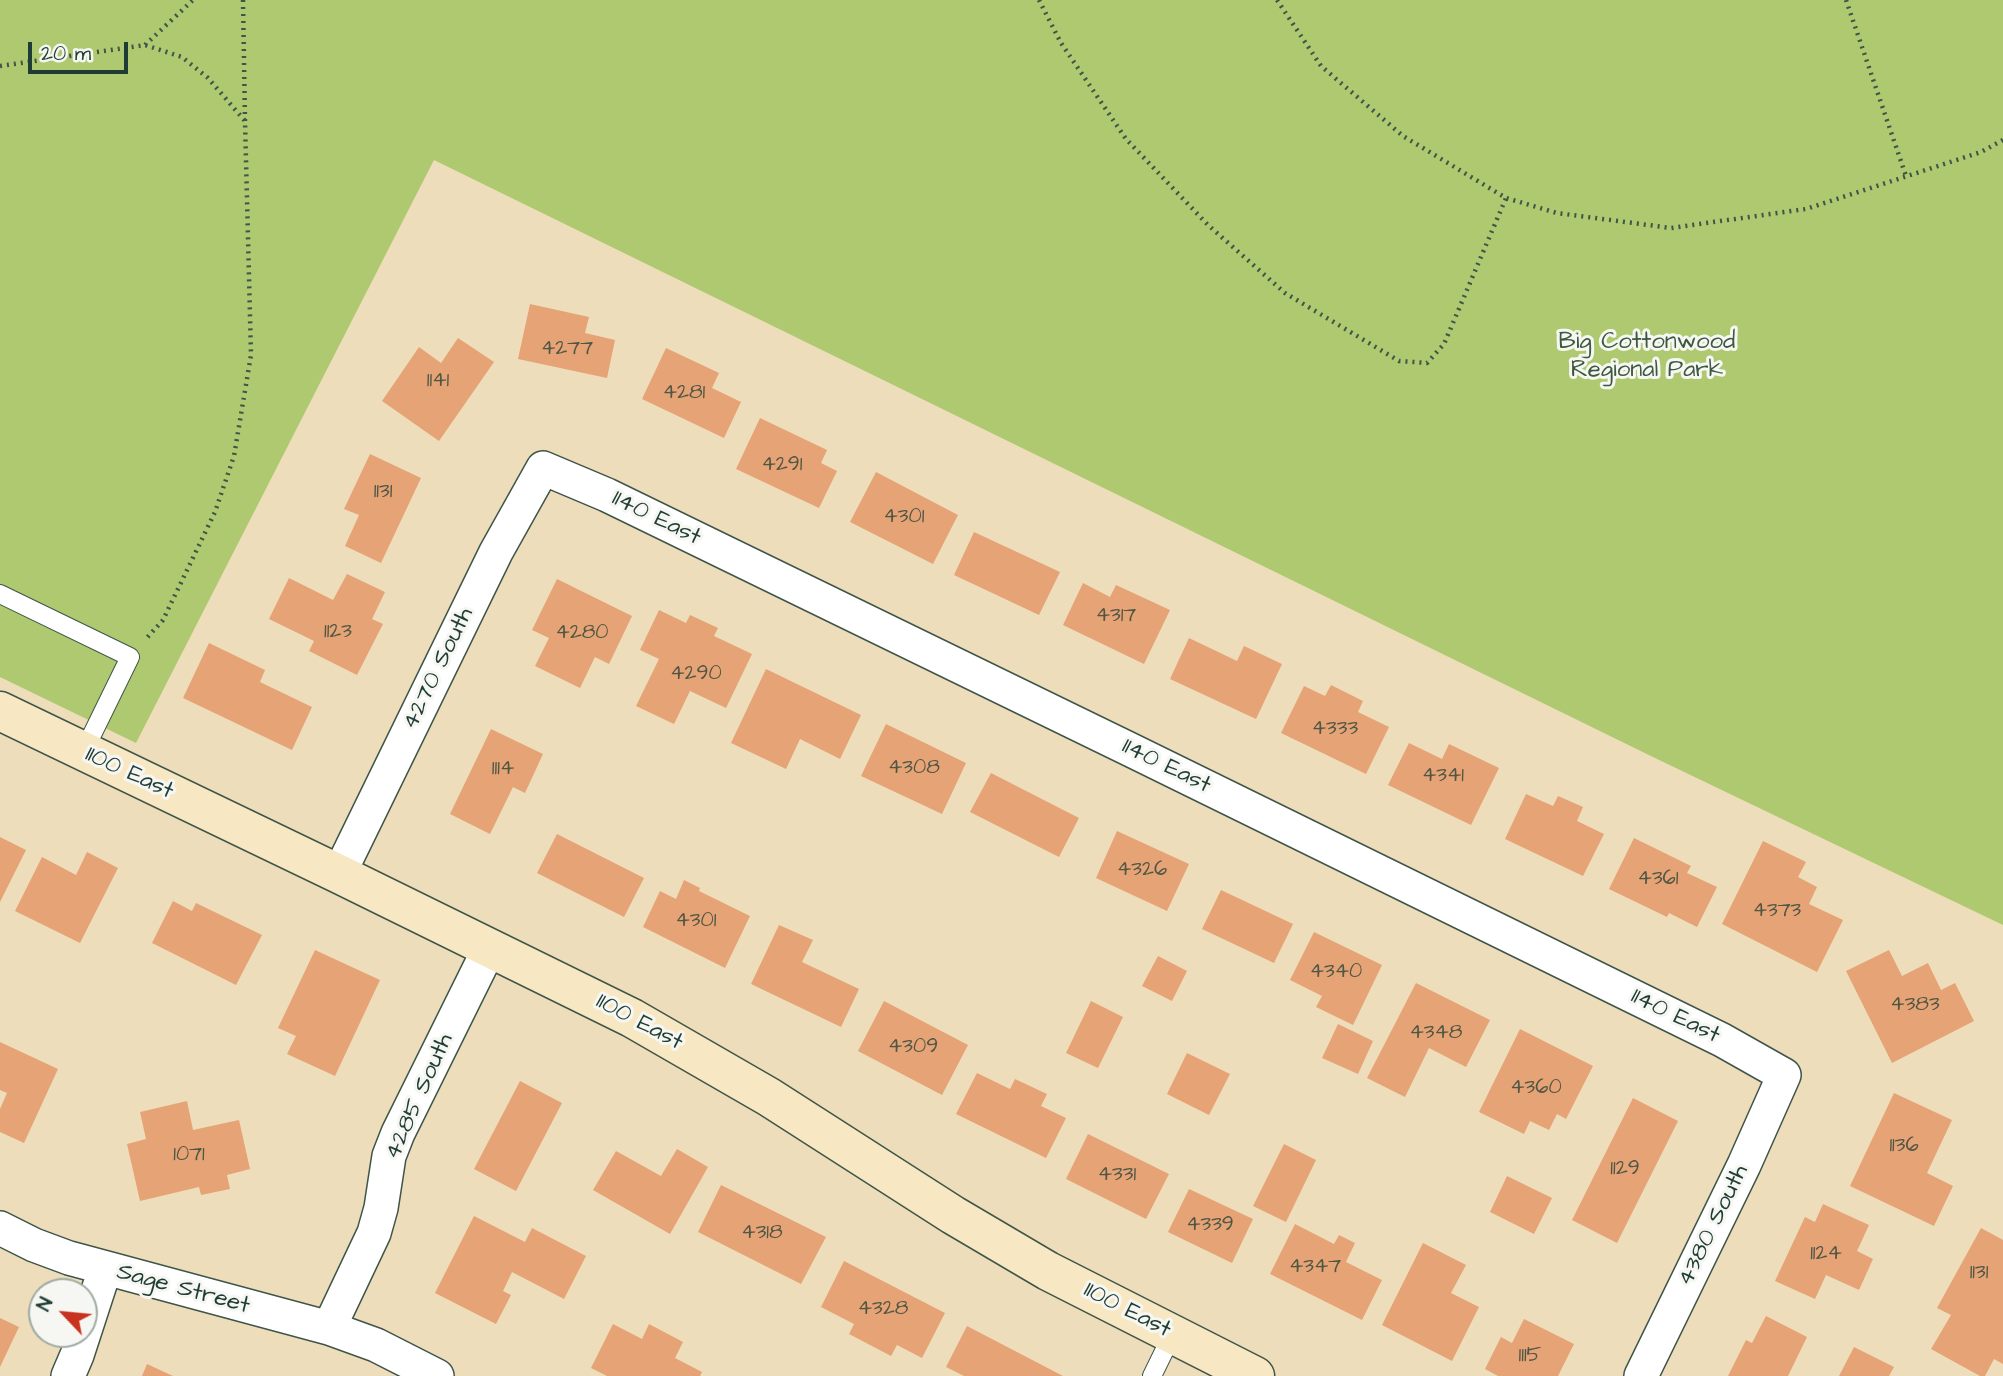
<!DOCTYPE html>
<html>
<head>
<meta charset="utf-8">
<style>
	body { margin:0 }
	#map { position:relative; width:2003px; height:1376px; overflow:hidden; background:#edb; font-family:"Architects Daughter",sans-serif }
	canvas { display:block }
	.north { position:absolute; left:28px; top:1278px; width:70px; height:70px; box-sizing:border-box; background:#f6f6f2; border:2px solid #a0aca6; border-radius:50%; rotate:296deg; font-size:19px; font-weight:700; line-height:28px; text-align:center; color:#1f3d34 }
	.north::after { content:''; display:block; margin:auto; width:24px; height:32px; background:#c8321e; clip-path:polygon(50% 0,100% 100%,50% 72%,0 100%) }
	.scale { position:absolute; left:28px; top:42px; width:100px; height:32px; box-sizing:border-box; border:4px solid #1f3d34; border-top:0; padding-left:9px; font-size:21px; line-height:24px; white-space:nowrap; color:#1f3d34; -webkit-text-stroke:5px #f6f6f2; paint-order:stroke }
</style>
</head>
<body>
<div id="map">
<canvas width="2003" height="1376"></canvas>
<div class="north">N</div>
<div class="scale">20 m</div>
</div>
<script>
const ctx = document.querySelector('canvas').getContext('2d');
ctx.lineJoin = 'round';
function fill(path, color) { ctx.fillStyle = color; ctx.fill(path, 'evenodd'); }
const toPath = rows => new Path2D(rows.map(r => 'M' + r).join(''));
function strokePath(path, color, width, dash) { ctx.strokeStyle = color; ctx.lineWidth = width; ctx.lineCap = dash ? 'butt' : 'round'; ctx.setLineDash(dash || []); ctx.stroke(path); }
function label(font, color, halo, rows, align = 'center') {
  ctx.font = font + ' "Architects Daughter",sans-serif'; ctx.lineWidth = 6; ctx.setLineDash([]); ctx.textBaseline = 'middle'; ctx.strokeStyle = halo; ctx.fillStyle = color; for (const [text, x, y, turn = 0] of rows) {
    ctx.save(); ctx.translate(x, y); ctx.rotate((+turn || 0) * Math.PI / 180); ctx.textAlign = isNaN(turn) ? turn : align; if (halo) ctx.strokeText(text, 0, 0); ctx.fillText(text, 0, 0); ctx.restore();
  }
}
fill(toPath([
	[0,0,2003,0,2003,925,1655,758,434,160,136,743,0,677]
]), '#aec96f');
fill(toPath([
	[530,304,589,317,585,333,615,340,607,378,518,359],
	[458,338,494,362,439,441,382,401,419,347,441,363],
	[666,348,719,373,712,388,741,402,724,438,642,399],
	[760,418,827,450,821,463,837,471,819,508,736,469],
	[370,454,421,478,381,563,345,546,359,515,344,509],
	[876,472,958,515,933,564,850,522],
	[974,532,1060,572,1039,615,954,575],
	[347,574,385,592,372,619,383,624,357,675,309,651,314,641,269,619,289,578,333,600],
	[557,579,632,616,609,664,595,657,580,688,535,666,549,638,532,630],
	[1083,583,1110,597,1116,585,1170,610,1144,664,1063,625],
	[659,610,686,623,690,615,718,628,714,636,752,654,726,708,690,691,674,724,636,706,659,659,640,650],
	[1189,638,1237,661,1244,646,1282,664,1256,719,1170,679],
	[209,643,265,670,260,682,312,707,292,750,183,698],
	[766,669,861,715,840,759,800,739,786,769,731,743],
	[1331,685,1363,701,1358,712,1389,727,1366,774,1281,733,1304,686,1325,696],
	[886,724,966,763,942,814,861,776],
	[491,729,543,754,525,793,513,787,490,834,450,814],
	[1409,743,1442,759,1449,744,1499,768,1471,825,1388,785],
	[991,773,1079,818,1059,857,970,812],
	[1526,794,1553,806,1558,796,1583,807,1577,821,1604,834,1583,876,1505,839],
	[1117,831,1189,864,1167,911,1096,878],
	[557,834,644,878,624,917,537,873],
	[0,837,26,850,0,902],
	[1634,838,1691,866,1687,873,1717,887,1697,927,1669,913,1667,917,1609,889],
	[1763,841,1806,862,1798,877,1817,887,1809,904,1843,920,1817,972,1722,924],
	[87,852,118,868,80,943,15,911,42,857,76,875],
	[684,880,700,888,699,891,750,916,725,968,643,927,660,891,676,899],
	[1221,890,1293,924,1274,963,1202,929],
	[173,901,192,911,196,903,262,935,236,985,152,943],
	[779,925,813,940,802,962,859,989,841,1027,751,984],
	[1314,932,1382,965,1353,1025,1316,1007,1322,996,1290,980],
	[315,950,380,980,335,1076,287,1054,296,1036,278,1028],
	[1889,950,1902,976,1928,963,1941,990,1955,983,1974,1021,1892,1063,1846,971],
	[1158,956,1187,971,1172,1001,1142,986],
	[1416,983,1490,1020,1466,1067,1429,1048,1405,1097,1367,1078],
	[884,1001,968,1045,942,1095,858,1051],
	[1091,1001,1123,1017,1098,1068,1066,1053],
	[1338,1024,1373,1041,1358,1074,1322,1058],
	[1520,1029,1593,1066,1566,1119,1557,1114,1549,1130,1530,1121,1524,1134,1479,1112],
	[0,1042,58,1069,24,1143,0,1132,0,1109,7,1093,0,1090],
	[1187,1053,1230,1074,1209,1115,1167,1094],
	[977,1073,1010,1089,1015,1079,1047,1094,1041,1106,1066,1118,1046,1158,956,1114],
	[520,1081,562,1103,516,1191,474,1169],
	[1894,1093,1952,1120,1927,1173,1953,1186,1934,1226,1850,1186],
	[1633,1098,1678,1121,1617,1243,1572,1220],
	[187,1101,193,1130,239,1120,250,1169,227,1175,230,1189,201,1195,199,1187,140,1201,127,1144,146,1139,140,1112],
	[1088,1134,1169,1174,1146,1219,1066,1179],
	[1284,1144,1316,1160,1286,1222,1253,1206],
	[677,1149,708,1167,670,1234,593,1190,616,1151,661,1176],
	[1507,1176,1552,1198,1534,1234,1490,1212],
	[721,1185,826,1237,801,1284,698,1232],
	[1189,1189,1253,1219,1232,1263,1168,1232],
	[1823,1204,1869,1225,1857,1251,1873,1259,1859,1290,1826,1275,1815,1299,1775,1281,1805,1217,1815,1222],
	[474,1216,525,1242,532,1228,586,1256,564,1299,512,1272,503,1291,511,1295,496,1324,435,1293],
	[1295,1224,1334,1244,1339,1235,1355,1243,1346,1262,1382,1280,1362,1320,1270,1274],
	[1981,1228,2003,1240,2003,1364,1994,1359,1985,1376,1980,1376,1931,1349,1951,1315,1937,1308],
	[1423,1243,1466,1265,1451,1293,1479,1307,1452,1361,1382,1325],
	[844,1261,945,1313,922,1358,897,1345,891,1356,849,1334,854,1324,821,1307],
	[1766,1316,1807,1337,1788,1376,1728,1376,1746,1340,1752,1343],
	[0,1318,19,1327,0,1367],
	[1524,1319,1574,1344,1558,1376,1498,1376,1485,1369,1501,1337,1512,1343],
	[613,1324,642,1339,649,1324,683,1342,675,1358,702,1372,700,1376,607,1376,591,1368],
	[967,1326,1063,1376,964,1376,946,1367],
	[1854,1347,1894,1367,1889,1376,1839,1376],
	[147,1364,173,1376,142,1376]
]), '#e5a376');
const lane = toPath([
	[0,594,130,657,83,753],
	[1152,1376,1173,1333]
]);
const street = toPath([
	[339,874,496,552,543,468,607,495,1133,751,1722,1040,1784,1075,1744,1165,1641,1376],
	[0,1228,34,1245,69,1258,329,1328,376,1345,437,1376],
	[329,1328,374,1233,381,1208,389,1156,398,1133,490,947],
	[68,1376,77,1355,105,1269]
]);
const secondary = toPath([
	[0,711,339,874,632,1018,769,1097,953,1215,1048,1271,1255,1376]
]);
strokePath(lane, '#3e5548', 20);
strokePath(street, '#3e5548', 36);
strokePath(secondary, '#3e5548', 41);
strokePath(toPath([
	[243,0,245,121],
	[1039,0,1061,43,1126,139,1208,225,1285,293,1399,361,1427,363,1444,344,1506,198],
	[1277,0,1321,66,1403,136,1506,198,1557,213,1671,228,1806,209,1981,152,2003,140],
	[1846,0,1906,176],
	[145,45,193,0],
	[0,66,145,45,182,57,208,78,245,121,251,355,234,456,215,512,163,620,145,640]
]), '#3e5548', 4.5, [2, 5]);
strokePath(lane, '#fff', 18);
strokePath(street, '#fff', 33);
strokePath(secondary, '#f7e8c3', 38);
label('21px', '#505644', null, [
	["4277",567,350],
	["1141",438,382],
	["4281",684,394],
	["4291",782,466],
	["1131",383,493],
	["4301",904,518],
	["4317",1116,617],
	["1123",338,633],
	["4280",582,634],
	["4290",696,675],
	["4333",1335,730],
	["4308",914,769],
	["1114",503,770],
	["4341",1443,777],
	["4326",1142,871],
	["4361",1658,880],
	["4373",1777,912],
	["4301",696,922],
	["4340",1336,973],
	["4383",1915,1006],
	["4348",1436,1034],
	["4309",913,1048],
	["4360",1536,1089],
	["1136",1904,1147],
	["1071",189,1156],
	["1129",1625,1170],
	["4331",1117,1176],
	["4339",1210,1226],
	["4318",762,1234],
	["1124",1826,1255],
	["4347",1315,1268],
	["1131",1979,1274],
	["4328",883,1310],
	["1115",1530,1357]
]);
label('24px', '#3c5940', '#f6f6f2', [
	["Big Cottonwood",1647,343],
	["Regional Park",1647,371]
]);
label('24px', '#1f3d34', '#f6f6f2', [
	["1140 East",656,519,26],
	["4270 South",439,669,-64],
	["1140 East",1166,767,26],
	["1100 East",129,774,25],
	["1140 East",1675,1017,26],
	["1100 East",639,1023,28],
	["4285 South",420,1097,-66],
	["4380 South",1714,1226,-64],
	["Sage Street",183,1290,15],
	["1100 East",1127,1311,27]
]);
</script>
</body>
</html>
